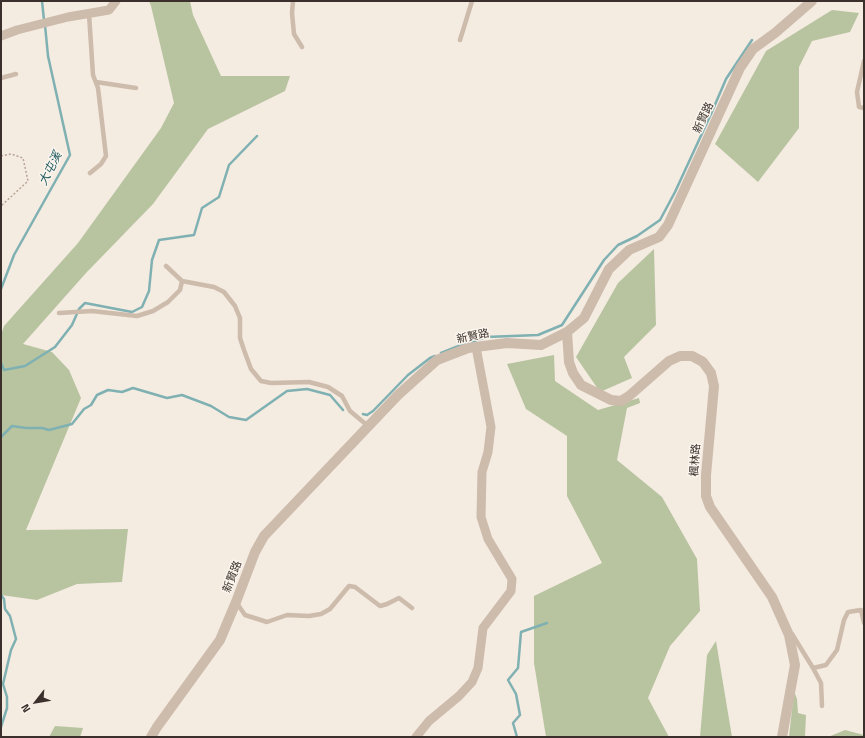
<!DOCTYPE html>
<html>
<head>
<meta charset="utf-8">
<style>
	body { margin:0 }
	#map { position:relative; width:865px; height:738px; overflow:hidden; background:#f4ebe1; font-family:"Titillium Web",sans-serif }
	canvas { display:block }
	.frame { position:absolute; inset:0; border:2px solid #3b302b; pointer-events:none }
	.north { position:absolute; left:16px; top:682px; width:40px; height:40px; -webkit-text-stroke:3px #fbf5ee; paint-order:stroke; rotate:239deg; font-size:11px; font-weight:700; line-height:16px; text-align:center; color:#3b302b }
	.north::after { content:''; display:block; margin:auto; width:14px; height:18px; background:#3b302b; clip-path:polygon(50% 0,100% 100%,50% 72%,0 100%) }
</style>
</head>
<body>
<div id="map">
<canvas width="865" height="738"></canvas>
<div class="frame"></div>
<div class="north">N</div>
</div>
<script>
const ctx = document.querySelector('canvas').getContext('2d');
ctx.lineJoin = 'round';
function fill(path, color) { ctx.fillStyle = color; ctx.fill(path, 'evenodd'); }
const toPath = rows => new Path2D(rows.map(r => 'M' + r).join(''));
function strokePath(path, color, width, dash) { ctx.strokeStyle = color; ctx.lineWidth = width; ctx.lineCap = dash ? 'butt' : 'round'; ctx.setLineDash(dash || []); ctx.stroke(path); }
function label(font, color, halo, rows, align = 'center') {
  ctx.font = font + ' "Titillium Web","Noto Sans TC",sans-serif'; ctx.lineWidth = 3; ctx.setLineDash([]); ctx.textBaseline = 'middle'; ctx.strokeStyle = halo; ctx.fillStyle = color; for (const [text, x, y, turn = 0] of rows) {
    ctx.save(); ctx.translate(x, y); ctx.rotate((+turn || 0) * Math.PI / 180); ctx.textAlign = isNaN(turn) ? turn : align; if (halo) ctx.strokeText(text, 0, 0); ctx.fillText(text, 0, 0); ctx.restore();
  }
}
fill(toPath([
	[149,1,190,1,193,15,221,76,290,76,285,91,208,129,153,204,86,273,23,344,52,352,69,370,81,398,26,530,128,529,122,582,77,584,37,600,1,595,1,335,4,326,78,243,161,128,174,103,151,6],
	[832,10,859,13,850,32,812,41,799,67,799,128,758,182,715,144,766,51],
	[654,249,656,325,624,357,632,378,600,392,576,357,618,283],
	[554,355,555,381,598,410,639,398,640,403,627,408,617,460,662,497,697,559,700,611,670,646,648,698,669,737,546,737,534,663,534,596,602,563,567,496,567,436,526,409,507,364],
	[716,641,732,737,700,737,707,655],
	[794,691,797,699,798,713,806,715,805,737,789,737],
	[55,726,83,728,80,737,49,737],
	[845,730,864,735,864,737,828,737]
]), '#b8c4a0');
strokePath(toPath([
	[42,1,44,20],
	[1,289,14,255,70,155,48,56,45,25],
	[441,353,456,347,486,337,538,335,562,325,604,260,618,245,637,236,660,220,675,192,711,114,726,79,752,40],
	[1,363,4,370,25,366,55,347,72,325,79,309,85,303,132,312,142,307,149,291,152,260,159,240,194,235,202,208,219,197,229,165,257,136],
	[363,414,367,415,373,411,408,375,430,358,435,356],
	[1,437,12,426,26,428,42,428,49,430,72,424,84,409,91,405,97,395,108,390,122,392,133,388,167,398,182,395,211,406,229,417,246,420,287,391,307,389,330,395,343,410],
	[1,595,4,599,5,609,10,616,16,639,11,650,3,684,7,697,7,708,1,727],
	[517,737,513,723,520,715,516,694,508,680,518,668,521,632,547,623]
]), '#7fb0b2', 2.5);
strokePath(toPath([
	[1,156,11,154,23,158,28,181,1,206]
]), '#b9a596', 1.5, [2, 2]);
strokePath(toPath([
	[293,1,292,13,294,34,302,47],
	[89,14,93,75,98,88,106,156,101,164,90,173],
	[460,40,472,1],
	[864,61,857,92,859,107,864,108],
	[1,78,16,74],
	[96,82,136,88],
	[166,266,182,281,214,287,224,292,235,306,240,318,240,338,244,350,251,369,261,381,271,383,309,382,328,387,342,396,350,411,368,426],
	[59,313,92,311,137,316,153,311,168,302,180,290,182,281],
	[236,602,245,615,267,622,287,615,309,616,321,614,330,609,349,586,355,587,380,606,387,604,399,598,412,608],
	[792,634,813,668,821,683,822,706],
	[813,668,826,665,837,650,844,620,848,612,861,610,864,623]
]), '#cdbbac', 4.5);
strokePath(toPath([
	[1,36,17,30,68,17,109,10,116,1],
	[416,737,429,721,459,696,472,682,478,668,483,628,511,591,512,579,488,539,481,517,482,472,488,452,491,427,476,347]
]), '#cdbbac', 9);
strokePath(toPath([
	[567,332,569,362,573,373,581,385,611,400,621,401,629,396,669,361,680,356,692,356,703,362,711,373,714,386,706,475,706,496,710,507,772,597,789,635,795,665,782,737],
	[151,737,157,727,220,640,236,602,255,552,264,536,398,395,437,360,468,348,507,343,541,345,567,332,584,318,609,269,629,250,659,237,668,225,740,68,753,49,775,33,812,1]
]), '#cdbbac', 10);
label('11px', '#3b302b', '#fbf5ee', [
	["新賢路",704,118,-65],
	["新賢路",473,337,-12],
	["楓林路",696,460,-86],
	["新賢路",233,577,-69]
]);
label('italic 12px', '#1f5a5e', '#fbf5ee', [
	["大屯溪",51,169,-63]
]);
</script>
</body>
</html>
